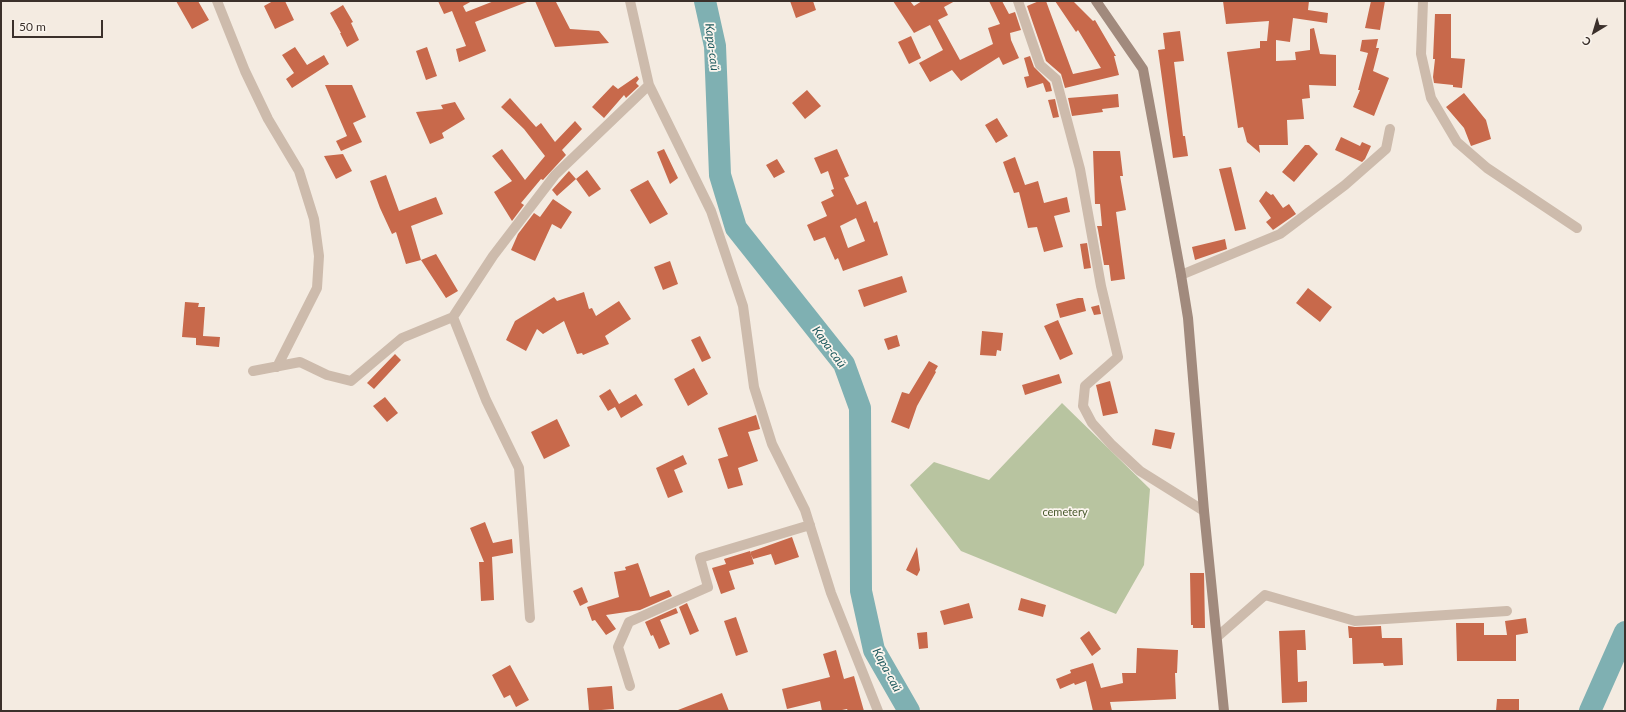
<!DOCTYPE html>
<html>
<head>
<meta charset="utf-8">
<style>
	body { margin:0 }
	#map { position:relative; width:1626px; height:712px; overflow:hidden; background:#f4ebe1; font-family:Lato,sans-serif }
	canvas { display:block }
	.frame { position:absolute; inset:0; border:2px solid #3b302b; pointer-events:none }
	.north { position:absolute; left:1574px; top:12px; width:40px; height:40px; -webkit-text-stroke:3px #fbf5ee; paint-order:stroke; rotate:218deg; font-size:11px; font-weight:700; line-height:16px; text-align:center; color:#3b302b }
	.north::after { content:''; display:block; margin:auto; width:14px; height:18px; background:#3b302b; clip-path:polygon(50% 0,100% 100%,50% 72%,0 100%) }
	.scale { position:absolute; left:12px; top:20px; width:91px; height:18px; box-sizing:border-box; border:2px solid #3b302b; border-top:0; padding-left:5px; font-size:12px; line-height:14px; white-space:nowrap; color:#3b302b; -webkit-text-stroke:3px #fbf5ee; paint-order:stroke }
</style>
</head>
<body>
<div id="map">
<canvas width="1626" height="712"></canvas>
<div class="frame"></div>
<div class="north">С</div>
<div class="scale">50 m</div>
</div>
<script>
const ctx = document.querySelector('canvas').getContext('2d');
ctx.lineJoin = 'round';
function fill(path, color) { ctx.fillStyle = color; ctx.fill(path, 'evenodd'); }
const toPath = rows => new Path2D(rows.map(r => 'M' + r).join(''));
function strokePath(path, color, width, dash) { ctx.strokeStyle = color; ctx.lineWidth = width; ctx.lineCap = dash ? 'butt' : 'round'; ctx.setLineDash(dash || []); ctx.stroke(path); }
function label(font, color, halo, rows, align = 'center') {
  ctx.font = font + ' Lato,sans-serif'; ctx.lineWidth = 3.5; ctx.setLineDash([]); ctx.textBaseline = 'middle'; ctx.strokeStyle = halo; ctx.fillStyle = color; for (const [text, x, y, turn = 0] of rows) {
    ctx.save(); ctx.translate(x, y); ctx.rotate((+turn || 0) * Math.PI / 180); ctx.textAlign = isNaN(turn) ? turn : align; if (halo) ctx.strokeText(text, 0, 0); ctx.fillText(text, 0, 0); ctx.restore();
  }
}
fill(toPath([
	[1062,403,1150,489,1144,565,1116,614,961,551,910,485,934,462,989,480]
]), '#b8c4a0');
strokePath(toPath([
	[705,1,715,46,720,175,736,228,844,364,860,408,861,591,874,650,909,711],
	[1590,711,1625,632]
]), '#7fb0b2', 22);
fill(toPath([
	[176,1,198,1,209,20,192,29],
	[273,1,285,1,294,20,275,29,264,6],
	[438,1,472,1,463,6,466,12,494,1,527,2,475,22,486,51,459,62,456,49,466,46,452,11,444,14],
	[535,1,556,2,570,29,599,31,609,43,555,47],
	[790,1,813,1,816,10,796,18],
	[893,1,910,1,914,6,922,1,955,1,944,7,948,15,938,20,960,60,993,44,988,28,1000,24,989,1,1002,1,1009,14,1015,12,1021,30,1010,33,1011,40,1019,58,1003,65,999,57,961,81,952,70,930,82,919,63,943,50,930,25,914,33],
	[1039,1,1046,1,1073,74,1101,68,1078,30,1076,32,1055,1,1073,1,1093,21,1095,20,1116,56,1114,56,1119,75,1065,88,1061,74,1046,61,1027,6],
	[1223,1,1309,1,1308,10,1328,13,1327,23,1293,18,1290,42,1276,40,1276,61,1296,60,1295,52,1310,50,1310,29,1314,28,1320,54,1336,55,1336,86,1309,85,1310,98,1302,99,1304,119,1287,120,1288,145,1259,145,1260,153,1247,142,1243,127,1238,128,1227,52,1260,48,1260,41,1267,41,1269,21,1226,24],
	[1371,1,1385,1,1380,30,1365,28],
	[343,5,353,22,351,23,359,40,347,47,340,33,341,33,330,13],
	[1435,14,1451,14,1451,58,1465,59,1462,88,1453,87,1453,85,1434,83,1433,77,1435,59,1433,59],
	[1180,31,1184,61,1174,62,1183,136,1185,136,1188,156,1173,158,1158,50,1165,49,1163,33],
	[911,36,921,58,909,64,898,42],
	[1378,39,1376,48,1379,48,1373,71,1389,78,1374,116,1353,107,1360,90,1358,90,1368,53,1360,51,1362,40],
	[295,47,307,65,324,55,329,64,292,88,286,79,294,73,282,55],
	[427,47,437,76,426,80,416,51],
	[1030,56,1034,67,1050,83,1052,91,1046,92,1043,83,1027,88,1024,77,1029,76,1024,58],
	[637,76,639,79,636,83,639,86,626,98,624,95,604,118,592,107,613,85,618,89],
	[325,85,352,85,366,117,353,123,362,142,341,151,336,141,347,136],
	[807,90,821,106,805,119,792,103],
	[1464,93,1486,120,1491,139,1471,146,1464,128,1446,107],
	[1118,94,1119,107,1102,109,1103,112,1072,116,1068,98],
	[510,98,536,127,541,123,555,142,575,121,582,129,562,150,566,155,543,180,541,179,521,203,524,205,512,221,494,192,512,181,492,156,502,149,525,180,545,156,524,129,501,107],
	[1055,99,1059,117,1053,118,1048,100],
	[455,102,465,119,442,133,444,138,430,144,416,112,443,109,441,105],
	[997,118,1008,136,996,143,985,125],
	[1341,137,1360,146,1362,142,1371,146,1365,159,1362,162,1335,150],
	[1305,145,1309,145,1318,154,1294,182,1282,172],
	[664,149,678,178,670,184,657,152],
	[837,149,849,176,844,178,857,205,866,201,874,223,877,221,888,255,843,271,838,258,835,260,825,237,814,241,807,225,827,216,821,202,834,196,831,190,834,189,828,171,821,174,814,158],
	[856,218,865,241,848,248,840,226],
	[1093,151,1120,151,1123,176,1120,176,1126,210,1116,212,1125,279,1111,281,1109,265,1104,265,1098,230,1097,226,1102,226,1100,204,1095,204],
	[343,154,352,171,336,179,324,156],
	[1015,157,1025,185,1038,181,1044,203,1067,197,1070,212,1054,216,1063,247,1044,252,1037,227,1028,228,1019,192,1014,193,1003,162],
	[777,159,785,172,774,178,766,165],
	[1231,167,1246,229,1235,231,1219,169],
	[587,170,601,189,589,197,576,179],
	[569,171,576,179,557,196,552,190],
	[386,175,399,211,436,197,443,214,411,226,421,260,406,264,396,232,392,234,380,208,370,181],
	[648,180,668,214,650,224,630,190],
	[1266,191,1271,195,1273,194,1283,208,1289,204,1296,214,1273,230,1266,222,1271,218,1259,201],
	[553,199,572,212,561,229,552,224,535,261,511,250,518,234,534,213,540,217],
	[1225,239,1227,249,1195,260,1192,247],
	[1087,243,1091,268,1084,269,1080,244],
	[436,254,458,291,446,298,421,260],
	[670,261,678,284,663,290,654,267],
	[902,276,907,292,864,307,858,290],
	[1308,288,1332,307,1320,322,1296,303],
	[584,292,589,309,592,308,596,316,619,301,631,319,605,336,609,344,583,355,582,353,577,354,564,321,543,334,537,329,526,351,506,340,515,321,554,297,557,301],
	[1078,298,1083,298,1086,311,1060,318,1056,304],
	[185,302,199,303,198,307,205,307,203,336,220,337,219,347,196,345,196,338,182,337],
	[1099,305,1101,314,1094,315,1091,307],
	[1058,320,1073,354,1060,360,1044,326],
	[982,331,1003,333,1001,351,997,350,996,356,980,355],
	[897,335,900,346,888,350,884,339],
	[700,336,711,358,702,362,691,340],
	[395,354,401,360,374,389,367,383],
	[929,361,938,366,935,371,936,372,917,406,909,429,891,422,902,392,909,394],
	[694,368,708,394,688,406,674,379],
	[1059,374,1062,383,1025,395,1022,385],
	[1110,381,1118,413,1103,416,1096,385],
	[610,389,619,404,636,394,643,405,621,418,615,407,608,411,599,396],
	[385,397,398,413,387,422,373,406],
	[756,415,760,429,748,432,758,461,738,468,743,485,728,489,718,459,728,456,718,428],
	[557,419,570,446,544,459,531,432],
	[1155,429,1175,433,1171,449,1152,445],
	[683,455,687,464,674,470,683,492,668,498,656,468],
	[485,522,493,543,512,539,513,553,492,557,494,600,481,601,479,562,484,562,470,528],
	[792,537,799,557,775,565,771,554,753,559,750,552],
	[917,547,920,570,917,576,906,570],
	[750,551,754,564,729,571,735,589,721,594,712,568,726,564,724,559],
	[638,563,650,597,669,590,672,596,640,610,606,615,616,629,606,635,595,620,592,621,587,607,619,597,614,572,626,570,625,567],
	[1190,573,1204,573,1205,628,1193,628,1193,625,1191,625],
	[582,587,588,602,580,606,573,591],
	[1021,598,1046,605,1043,617,1018,610],
	[687,603,699,631,690,635,679,607],
	[969,603,973,618,944,625,940,611],
	[676,608,678,613,660,620,670,644,659,649,653,635,651,636,645,622],
	[736,617,748,652,736,656,724,621],
	[1526,618,1528,633,1516,635,1516,661,1457,661,1456,623,1484,623,1484,635,1507,635,1505,621],
	[1348,626,1355,627,1381,626,1382,638,1402,638,1403,665,1384,666,1383,663,1353,664,1352,638,1349,638],
	[1305,630,1306,650,1297,650,1298,682,1307,681,1307,702,1282,703,1279,631],
	[1089,631,1101,649,1092,656,1080,638],
	[927,632,928,648,919,649,917,633],
	[1137,648,1178,650,1177,673,1175,673,1176,699,1110,702,1112,711,1093,711,1086,681,1075,685,1074,683,1060,689,1056,679,1071,673,1070,670,1093,663,1101,688,1123,683,1122,673,1136,673],
	[836,650,844,679,854,676,864,711,848,711,847,709,837,711,822,711,820,701,787,709,782,689,830,677,823,654],
	[510,665,529,700,516,707,510,695,504,698,492,675],
	[612,686,614,709,589,711,587,688],
	[722,693,729,711,678,711,678,710],
	[1497,699,1519,699,1519,711,1496,711]
]), '#c8694b');
strokePath(toPath([
	[217,1,245,71,268,119,299,171,314,219,319,256,317,288,277,367],
	[630,1,649,85,711,211,743,306,754,387,772,444,805,510,831,593,878,711],
	[1018,1,1040,65,1056,79,1080,169,1101,286,1118,357,1085,386,1083,406,1092,423,1112,445,1140,471,1204,511],
	[1423,1,1421,54,1431,98,1457,142,1487,168,1577,228],
	[1181,275,1280,234,1345,185,1386,149,1390,129],
	[453,317,486,400,519,468,530,618],
	[253,371,300,362,327,375,351,381,402,338,453,317,493,256,555,175,649,85],
	[1217,637,1265,595,1355,621,1507,611],
	[630,686,618,647,629,622,708,587,700,558,810,525]
]), '#cdbbac', 10);
strokePath(toPath([
	[1096,1,1143,69,1181,275,1188,318,1204,511,1224,711]
]), '#a18a7d', 10);
label('11px', '#4a5a2e', '#fbf5ee', [
	["cemetery",1065,512]
]);
label('italic 12px', '#1f5a5e', '#fbf5ee', [
	["Кара-сай",712,47,83],
	["Кара-сай",829,347,54],
	["Кара-сай",887,670,62]
]);
</script>
</body>
</html>
